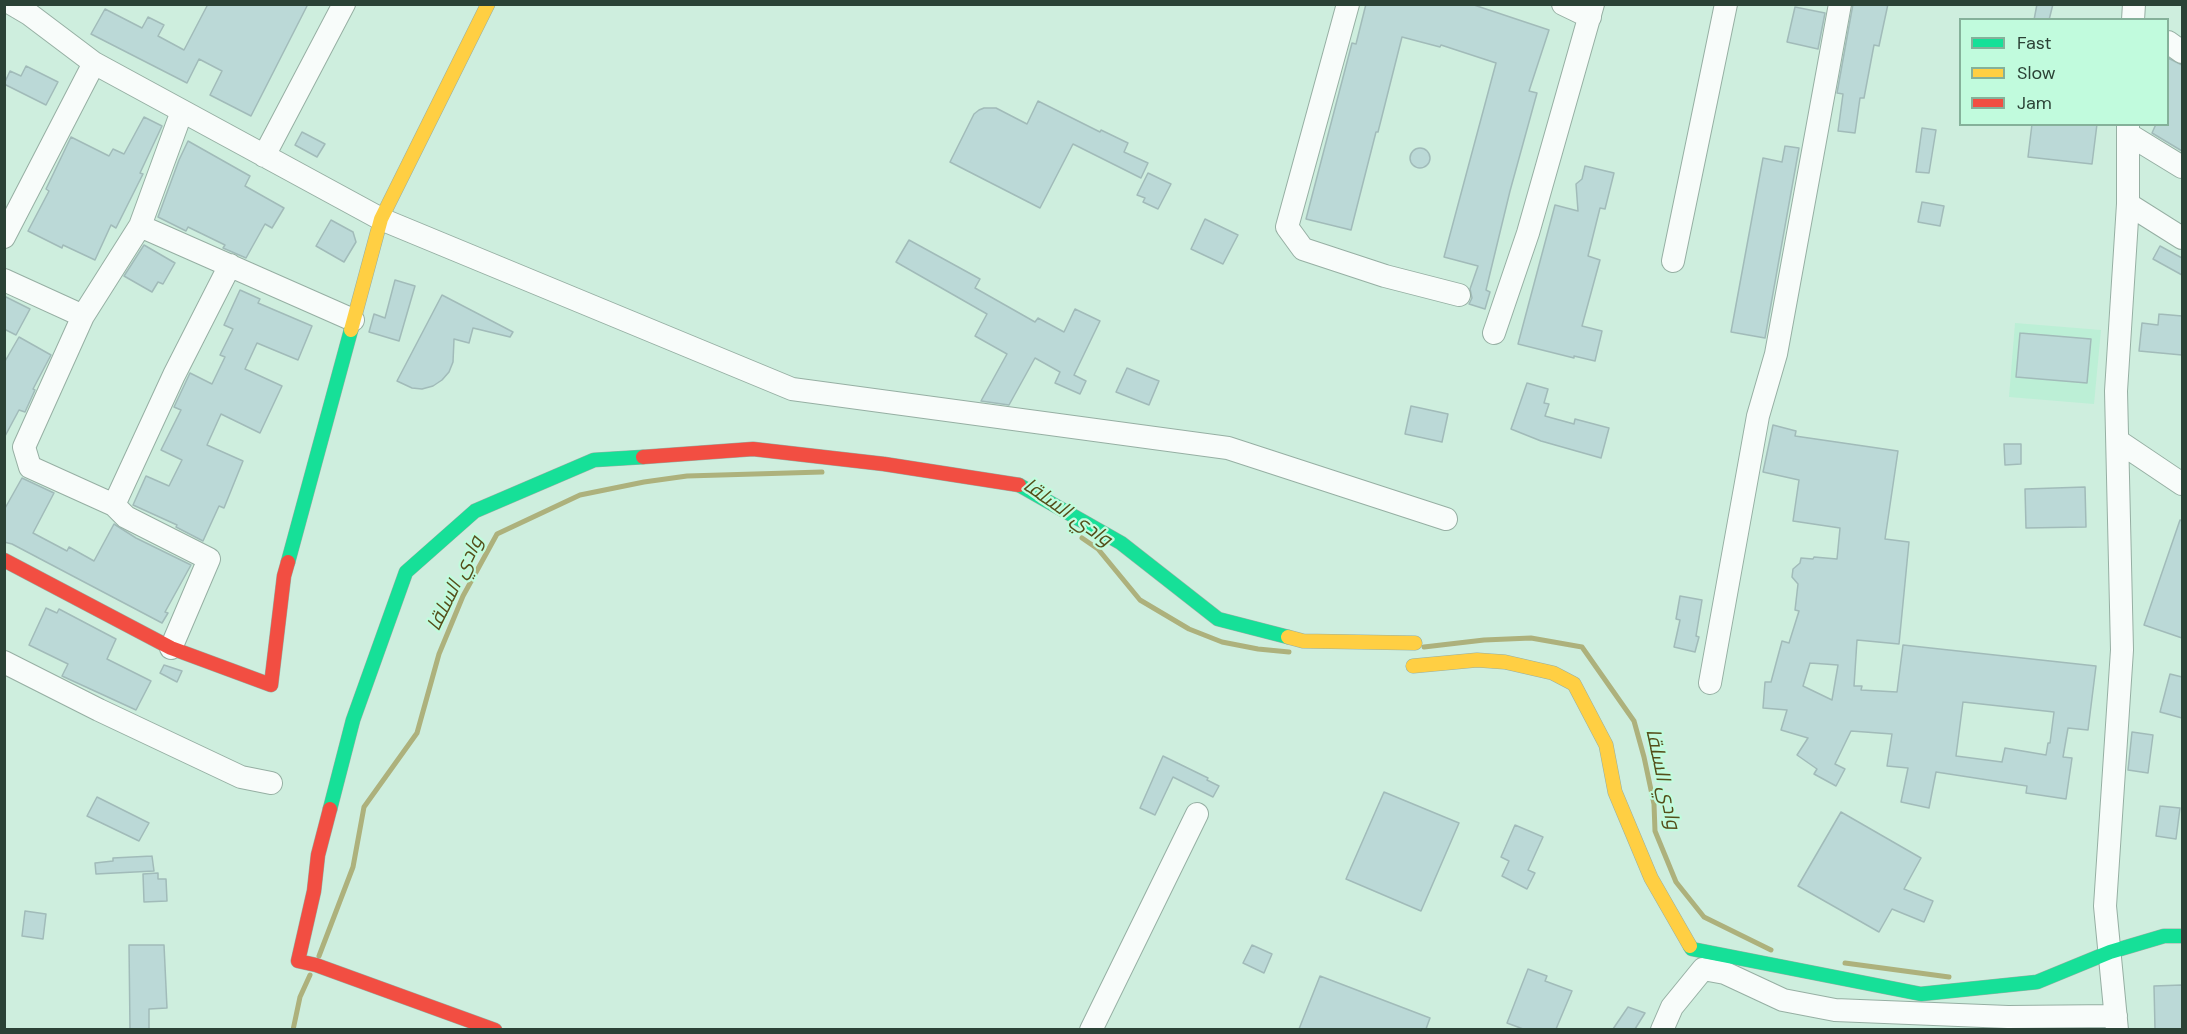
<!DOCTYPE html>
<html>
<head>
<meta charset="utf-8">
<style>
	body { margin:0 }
	#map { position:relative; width:2187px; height:1034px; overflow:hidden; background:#ceeede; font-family:"DM Sans",sans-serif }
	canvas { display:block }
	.frame { position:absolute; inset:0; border:6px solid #2b4236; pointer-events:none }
	.legend { position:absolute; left:1959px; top:18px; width:210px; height:108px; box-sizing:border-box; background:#c1fbdd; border:2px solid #85b19a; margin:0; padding:8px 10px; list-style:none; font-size:18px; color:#2b4236 }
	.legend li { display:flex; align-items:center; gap:12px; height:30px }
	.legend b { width:30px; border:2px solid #85b19a }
</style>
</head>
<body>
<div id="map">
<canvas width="2187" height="1034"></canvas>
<div class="frame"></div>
<ul class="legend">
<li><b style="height:8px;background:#16e098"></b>Fast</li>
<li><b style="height:8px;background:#ffcf43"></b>Slow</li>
<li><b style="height:8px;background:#f24e42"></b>Jam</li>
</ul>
</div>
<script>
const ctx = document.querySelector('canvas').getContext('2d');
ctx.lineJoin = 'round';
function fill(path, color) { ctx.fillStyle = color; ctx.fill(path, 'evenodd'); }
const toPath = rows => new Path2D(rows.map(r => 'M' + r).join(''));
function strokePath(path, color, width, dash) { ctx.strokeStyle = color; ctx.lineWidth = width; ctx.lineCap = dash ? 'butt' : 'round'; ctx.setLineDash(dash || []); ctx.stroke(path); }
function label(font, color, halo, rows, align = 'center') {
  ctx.font = font + ' "DM Sans",Cairo,sans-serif'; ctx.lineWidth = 4.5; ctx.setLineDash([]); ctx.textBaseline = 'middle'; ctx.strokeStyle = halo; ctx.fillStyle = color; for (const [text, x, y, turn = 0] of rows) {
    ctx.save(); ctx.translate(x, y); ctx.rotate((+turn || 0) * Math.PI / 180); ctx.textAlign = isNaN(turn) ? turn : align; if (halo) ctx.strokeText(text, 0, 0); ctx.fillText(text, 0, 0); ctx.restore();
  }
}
fill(toPath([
	[2015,323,2101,330,2094,404,2009,397]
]), '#bcefd6');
strokePath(toPath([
	[1082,538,1098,549,1140,600,1189,629,1222,642,1258,649,1289,652],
	[1424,647,1484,640,1531,638,1582,647,1634,721,1644,757,1654,804,1655,831,1676,882,1704,917,1771,950],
	[319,956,353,867,364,807,417,733,439,654,463,596,497,534,580,495,644,482,687,476,822,472],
	[1845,963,1949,977],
	[293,1030,300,997,310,975]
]), '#adb17c', 5);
const building = toPath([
	[208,4,308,4,251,116,210,95,222,71,199,59,187,83,91,34,105,9,142,28,148,17,164,25,158,36,184,50,208,4],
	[1366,4,1471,4,1549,30,1529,91,1537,93,1510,191,1486,290,1490,292,1485,309,1469,304,1472,298,1470,289,1478,266,1444,257,1496,63,1441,45,1440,47,1402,37,1378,132,1376,132,1351,230,1306,219,1352,43,1356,44,1366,4],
	[1853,4,1888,4,1879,46,1874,45,1864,98,1860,98,1855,133,1838,131,1843,94,1837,93,1853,4],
	[2037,4,2053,4,2049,20,2034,20,2037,4],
	[1795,7,1825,13,1818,49,1787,42,1795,7],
	[2168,58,2182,65,2182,151,2152,133,2156,124,2168,124,2168,58],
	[26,66,58,82,46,105,4,84,10,71,21,76,26,66],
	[1038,101,1100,132,1101,130,1128,143,1124,152,1148,163,1141,178,1073,144,1040,208,950,162,974,114,979,110,984,108,996,108,1027,124,1038,101],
	[144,117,162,126,140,173,143,174,116,228,111,225,95,260,63,245,62,248,28,231,49,191,46,189,71,137,109,156,113,149,124,154,144,117],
	[2032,124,2097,124,2092,164,2028,157,2032,124],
	[1922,128,1936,130,1929,173,1916,172,1922,128],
	[302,132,325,144,317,157,295,145,302,132],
	[188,141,250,176,245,186,284,208,272,228,265,224,246,258,223,248,225,245,188,227,186,231,158,217,179,160,188,141],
	[1785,146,1799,148,1765,338,1731,332,1763,158,1782,162,1785,146],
	'1410 158a10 10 0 1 1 20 0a10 10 0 1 1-20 0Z',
	[1585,166,1614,173,1605,209,1600,208,1588,256,1600,260,1582,326,1602,331,1595,361,1574,356,1574,358,1518,344,1555,205,1578,211,1576,184,1582,179,1585,166],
	[1148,173,1171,184,1158,209,1143,202,1145,198,1137,195,1148,173],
	[1922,202,1944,206,1940,226,1918,222,1922,202],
	[1205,219,1238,235,1223,264,1191,249,1205,219],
	[331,220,353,232,356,242,344,262,316,246,331,220],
	[909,240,980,279,975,288,1035,322,1038,318,1064,332,1075,309,1100,321,1074,375,1086,381,1080,394,1055,383,1060,372,1035,358,1009,405,981,401,1007,354,975,336,987,314,896,262,909,240],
	[144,245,175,263,163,284,158,282,152,292,124,276,144,245],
	[2160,246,2182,258,2182,275,2153,259,2160,246],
	[395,280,415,286,399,341,369,332,374,314,385,318,395,280],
	[240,290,260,299,258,303,312,326,298,360,257,343,245,369,282,386,260,433,221,414,207,445,243,461,224,508,219,506,203,541,176,527,177,525,133,505,146,476,169,486,182,460,161,450,181,410,174,407,190,373,212,384,225,357,220,355,233,329,224,325,240,290],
	[442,295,513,332,510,337,473,328,469,343,454,339,453,362,449,372,442,380,433,386,422,389,412,388,397,381,442,295],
	[4,296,30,309,16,335,4,329,4,296],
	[2159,314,2182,316,2182,355,2139,351,2142,323,2158,325,2159,314],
	[2020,333,2091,339,2087,383,2016,377,2020,333],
	[19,337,51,355,33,389,35,390,25,412,19,410,4,438,4,363,19,337],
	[1127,368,1159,381,1149,405,1116,392,1127,368],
	[1527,383,1548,389,1544,403,1549,404,1545,416,1574,424,1575,419,1609,428,1601,458,1541,441,1511,429,1527,383],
	[1411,406,1448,414,1442,442,1405,434,1411,406],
	[1773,425,1796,431,1795,436,1898,451,1885,539,1909,542,1899,644,1857,640,1854,686,1862,686,1861,690,1897,692,1903,645,2096,666,2088,730,2068,728,2063,757,2072,758,2066,799,2026,793,2027,786,1936,772,1929,808,1901,802,1908,768,1887,766,1892,734,1851,731,1835,764,1845,769,1836,786,1814,774,1817,769,1797,755,1808,738,1781,730,1787,710,1763,708,1765,682,1771,682,1782,641,1789,643,1799,611,1795,610,1798,584,1792,577,1793,569,1800,563,1801,558,1813,559,1814,557,1837,559,1840,528,1793,521,1799,480,1763,472,1773,425],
	[1810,663,1838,665,1832,700,1803,686,1810,663],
	[1963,702,2054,712,2050,743,2048,743,2046,755,2005,748,2002,762,1956,756,1963,702],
	[2004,444,2021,444,2021,464,2005,465,2004,444],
	[22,478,54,493,33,533,67,551,69,547,94,561,114,524,136,538,191,565,165,612,168,613,162,623,12,544,4,542,4,510,22,478],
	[2085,487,2086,527,2026,528,2025,489,2085,487],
	[2180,520,2182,521,2182,638,2144,625,2180,520],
	[1680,596,1702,600,1696,636,1699,637,1695,652,1674,647,1680,620,1676,619,1680,596],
	[46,608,57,613,59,609,116,639,107,659,151,681,136,710,62,676,68,664,29,645,46,608],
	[164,665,182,671,177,682,160,673,164,665],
	[2170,674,2182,677,2182,718,2160,712,2170,674],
	[2132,732,2153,735,2148,773,2128,770,2132,732],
	[1163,756,1208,778,1207,780,1219,786,1213,797,1173,777,1155,815,1140,808,1163,756],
	[1384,792,1459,823,1421,911,1346,879,1384,792],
	[97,797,149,823,139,841,87,816,97,797],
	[2160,806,2180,808,2176,839,2156,836,2160,806],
	[1841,812,1921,858,1904,889,1933,901,1924,922,1892,909,1879,932,1798,886,1841,812],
	[1515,825,1543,837,1528,870,1535,873,1527,889,1502,876,1509,861,1501,857,1515,825],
	[152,856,154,871,96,874,95,863,113,861,113,858,152,856],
	[158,873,158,879,166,879,167,901,144,902,143,874,158,873],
	[25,911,46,914,43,939,22,936,25,911],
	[129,945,164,945,167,1008,149,1009,149,1029,130,1029,129,945],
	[1252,945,1272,954,1264,973,1243,963,1252,945],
	[1528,969,1547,976,1545,981,1572,991,1556,1029,1523,1029,1507,1023,1528,969],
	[1320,976,1430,1018,1426,1029,1299,1029,1320,976],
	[2182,985,2182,1029,2155,1029,2154,986,2182,985],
	[1628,1007,1645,1013,1635,1029,1613,1029,1628,1007]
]);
fill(building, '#bbd9d7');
strokePath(building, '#a1bbb9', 1.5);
const street = toPath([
	[12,4,29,14,94,63,381,219,792,389,1228,448,1446,519],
	[1348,4,1287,227,1303,249,1385,276,1459,295],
	[1563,4,1590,17],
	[2133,20,2134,4],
	[2168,42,2182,52],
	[2128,134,2182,167],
	[264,156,344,4],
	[2128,204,2182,238],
	[140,226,353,320],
	[4,237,94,63],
	[1673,261,1726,4],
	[4,280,83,316],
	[1494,333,1528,233,1593,4],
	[2118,441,2182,484],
	[114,505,174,375,230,265],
	[171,648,209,559,126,517,114,505,30,467,24,447,83,316,140,226,182,111],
	[4,662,99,710,241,777,271,783],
	[1710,683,1758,416,1776,354,1840,4],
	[1091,1030,1197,814],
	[1662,1030,1672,1007,1703,969,1725,973,1783,1000,1835,1010,2008,1017,2116,1016],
	[2117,1030,2105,906,2122,650,2116,391,2128,204,2128,124]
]);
const fast = toPath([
	[1019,485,1121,543,1218,619,1288,637],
	[288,562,351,330],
	[330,809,353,720,406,572,475,511,594,460,643,457],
	[1690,946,1692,949,1921,994,2037,982,2110,952,2164,936,2182,936]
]);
const slow = toPath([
	[351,330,381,219,488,4],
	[1288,637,1303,641,1415,643],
	[1413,666,1477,660,1505,662,1553,673,1574,684,1606,745,1615,792,1651,878,1690,946]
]);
const jam = toPath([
	[643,457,753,449,884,464,1019,485],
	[4,560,171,648,271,685,284,576,288,562],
	[330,809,318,855,314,891,298,961,316,965,495,1030]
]);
strokePath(street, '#96afa3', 24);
strokePath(fast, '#96afa3', 15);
strokePath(slow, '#96afa3', 15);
strokePath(jam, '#96afa3', 15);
strokePath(street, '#f8fcfa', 22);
strokePath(fast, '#16e098', 14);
strokePath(slow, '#ffcf43', 14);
strokePath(jam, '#f24e42', 14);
label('italic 20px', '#544e19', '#c1fbdd', [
	["وادي السلقا",1067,513,35],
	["وادي السلقا",456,584,-64],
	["وادي السلقا",1662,779,78]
]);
</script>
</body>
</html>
